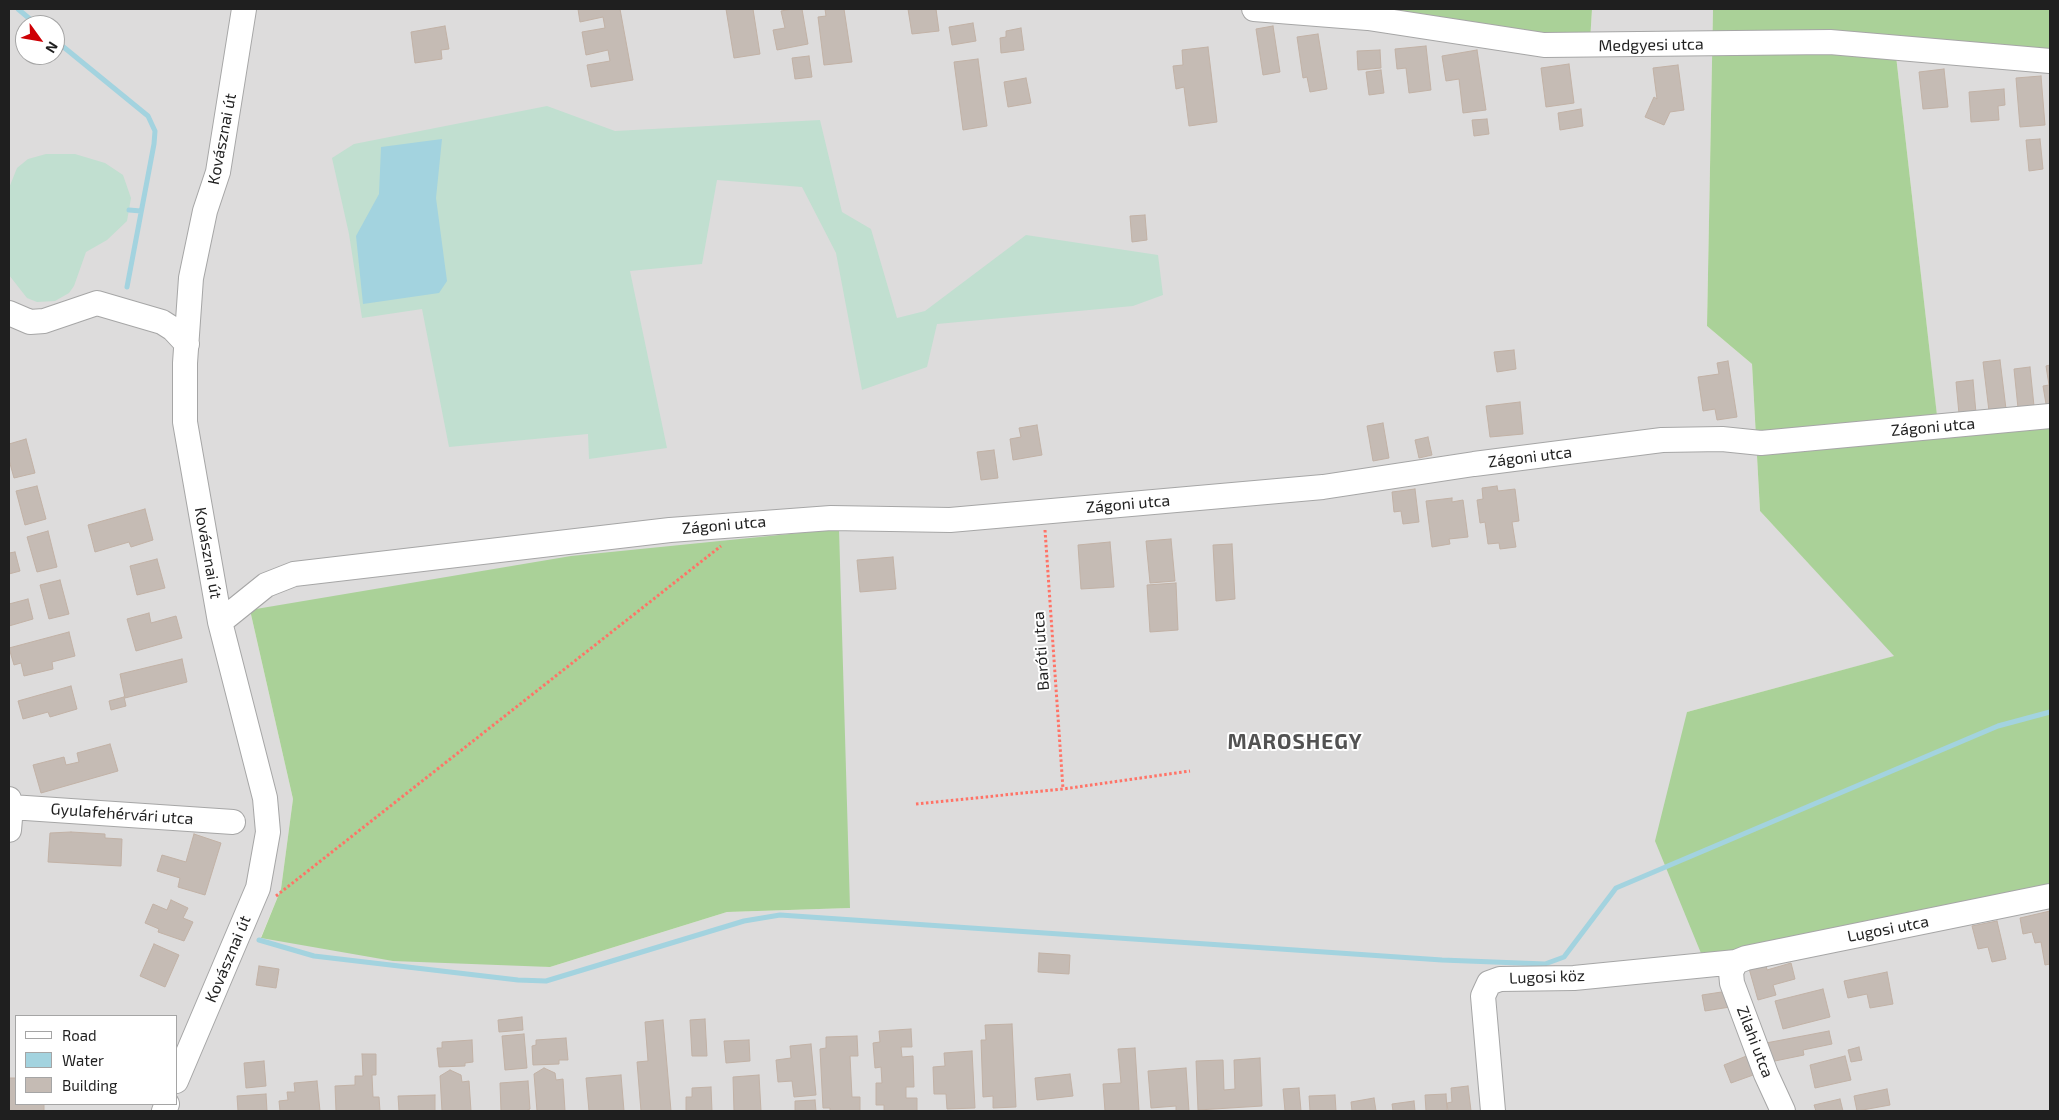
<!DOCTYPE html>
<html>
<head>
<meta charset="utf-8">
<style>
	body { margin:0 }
	#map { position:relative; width:2059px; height:1120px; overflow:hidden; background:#f0ece5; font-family:"Exo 2",sans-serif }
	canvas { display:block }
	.frame { position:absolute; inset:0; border:10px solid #1f1f1f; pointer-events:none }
	.legend { position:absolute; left:15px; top:1015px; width:162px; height:90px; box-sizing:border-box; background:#fff; border:1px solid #a5a5a5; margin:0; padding:6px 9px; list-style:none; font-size:15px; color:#1f1f1f }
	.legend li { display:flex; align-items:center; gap:10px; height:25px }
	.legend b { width:25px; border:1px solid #a5a5a5 }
	.north { position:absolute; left:15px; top:15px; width:50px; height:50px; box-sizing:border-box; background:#fff; border:1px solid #a5a5a5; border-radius:50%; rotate:122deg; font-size:14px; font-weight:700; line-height:20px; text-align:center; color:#1f1f1f }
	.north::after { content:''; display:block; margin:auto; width:18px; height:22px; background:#ce0005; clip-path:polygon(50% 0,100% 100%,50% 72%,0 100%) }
</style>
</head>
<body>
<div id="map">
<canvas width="2059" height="1120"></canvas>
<div class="frame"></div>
<ul class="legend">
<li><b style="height:6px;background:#fff"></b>Road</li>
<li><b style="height:14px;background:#a3d3df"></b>Water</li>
<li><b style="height:14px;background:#c5bbb4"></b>Building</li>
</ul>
<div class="north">N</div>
</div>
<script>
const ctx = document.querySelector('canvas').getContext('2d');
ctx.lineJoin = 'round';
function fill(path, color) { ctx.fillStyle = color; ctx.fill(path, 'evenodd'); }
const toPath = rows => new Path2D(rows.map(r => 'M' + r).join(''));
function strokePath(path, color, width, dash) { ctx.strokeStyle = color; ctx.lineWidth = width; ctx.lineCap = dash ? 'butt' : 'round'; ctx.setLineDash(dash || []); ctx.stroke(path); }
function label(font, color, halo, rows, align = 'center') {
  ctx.font = font + ' "Exo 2",sans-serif'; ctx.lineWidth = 4; ctx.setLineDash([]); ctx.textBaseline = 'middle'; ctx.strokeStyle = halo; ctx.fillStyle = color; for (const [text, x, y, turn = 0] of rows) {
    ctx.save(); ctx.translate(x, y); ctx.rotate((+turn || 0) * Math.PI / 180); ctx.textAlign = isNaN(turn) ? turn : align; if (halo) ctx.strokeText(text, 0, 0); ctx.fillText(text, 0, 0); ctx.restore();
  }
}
fill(toPath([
	[9,9,1336,9,1590,41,1592,9,1713,9,1707,326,1752,364,1760,511,1895,656,1687,712,2050,890,2050,1111,9,1111],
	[25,25,55,25,55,55,25,55],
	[250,610,850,908,727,912,550,967,261,937,281,889,293,799],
	[16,1016,176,1016,176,1104,16,1104],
	[1895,47,2050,55,2050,423,1939,434]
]), '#dddcdc');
fill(toPath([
	[1336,9,1592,9,1590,42],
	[1713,9,2050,9,2050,55,1895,47,1939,433,2050,423,2050,890,1705,963,1655,841,1687,712,1894,656,1760,511,1752,364,1707,326],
	[839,529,850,908,727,912,550,967,393,961,261,938,281,889,293,799,250,610,571,556]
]), '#aad198');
fill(toPath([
	[547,106,615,131,820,120,842,212,871,229,897,318,925,311,1026,235,1158,255,1163,295,1133,306,937,324,927,367,862,390,836,253,802,187,717,180,702,264,630,271,667,448,589,459,588,434,449,447,422,309,362,318,349,234,332,158,354,144],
	[46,154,75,154,105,163,123,175,131,198,127,221,107,240,86,252,74,286,69,293,55,301,37,302,27,298,9,275,9,188,17,168,28,159]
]), '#c1dfd0');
fill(toPath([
	[442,139,436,198,447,281,439,293,363,304,356,236,379,194,381,147]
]), '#a3d3df');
strokePath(toPath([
	[18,9,37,25],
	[55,40,148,116,155,131,154,144,127,287],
	[129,210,141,211],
	[259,940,314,956,518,980,546,981,744,921,780,915,1442,960,1545,964,1564,957,1616,888,1998,726,2050,712]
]), '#a3d3df', 5);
const building = toPath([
	[578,9,620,9,633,80,591,87,587,65,610,61,608,50,586,55,582,32,605,28,603,17,580,22,578,9],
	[726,9,753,9,760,54,734,58,726,9],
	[792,9,802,9,808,44,777,50,773,30,785,28,781,11,792,9],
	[825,9,844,9,852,62,824,65,818,17,826,16,825,9],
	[908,9,936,9,939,31,912,34,908,9],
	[973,23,976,41,952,45,949,27,973,23],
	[445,26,449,49,441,50,442,59,415,63,411,32,445,26],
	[1273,26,1280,72,1263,75,1256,29,1273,26],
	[1021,28,1024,50,1001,53,1000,38,1006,37,1006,31,1021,28],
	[1318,34,1327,89,1310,92,1307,77,1303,78,1297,37,1318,34],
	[1426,46,1431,90,1409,93,1406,68,1397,69,1395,49,1426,46],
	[1208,47,1217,122,1189,126,1184,87,1176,89,1173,66,1183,65,1182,50,1208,47],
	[1380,50,1381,68,1358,70,1357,51,1380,50],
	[1477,50,1486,110,1463,113,1459,79,1446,81,1442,56,1477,50],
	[809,56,812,77,795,79,792,58,809,56],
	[978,59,987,126,963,130,954,62,978,59],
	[1569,64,1574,103,1546,107,1541,68,1569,64],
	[1678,65,1684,110,1670,112,1664,125,1645,117,1654,97,1657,99,1653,68,1678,65],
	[1944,69,1948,107,1923,109,1919,72,1944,69],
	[1381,70,1384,93,1369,95,1366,72,1381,70],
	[2041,76,2045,125,2020,127,2016,78,2041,76],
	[1026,78,1031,103,1008,107,1004,82,1026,78],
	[2004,89,2005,105,1998,106,1999,120,1971,122,1969,92,2004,89],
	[1581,109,1583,126,1560,130,1558,113,1581,109],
	[1487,119,1489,134,1474,136,1472,120,1487,119],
	[2040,139,2043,169,2029,171,2026,140,2040,139],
	[1145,215,1147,240,1132,242,1130,216,1145,215],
	[1514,350,1516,369,1497,372,1494,352,1514,350],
	[2000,360,2006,409,1989,411,1983,362,2000,360],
	[1728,361,1737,417,1717,420,1715,409,1703,411,1698,377,1719,374,1717,363,1728,361],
	[2050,365,2050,409,2047,410,2043,386,2049,385,2046,366,2050,365],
	[2030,367,2034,406,2018,408,2014,369,2030,367],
	[1973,380,1976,413,1959,414,1956,382,1973,380],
	[1520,402,1523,434,1490,437,1486,406,1520,402],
	[1383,423,1389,458,1373,461,1367,426,1383,423],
	[1037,425,1042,455,1013,460,1010,439,1021,437,1019,428,1037,425],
	[1428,437,1432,455,1419,458,1415,440,1428,437],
	[26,439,35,473,14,478,9,460,9,444,26,439],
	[994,450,998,478,981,480,977,452,994,450],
	[37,486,46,519,25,525,16,491,37,486],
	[1497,486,1498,491,1515,489,1519,521,1512,522,1516,547,1500,549,1499,543,1488,544,1485,522,1480,523,1477,500,1483,499,1482,488,1497,486],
	[1415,489,1419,522,1403,524,1401,511,1394,512,1392,492,1415,489],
	[1452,498,1452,502,1463,500,1468,537,1449,539,1450,544,1432,547,1426,501,1452,498],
	[145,509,153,540,131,547,129,542,95,552,88,525,145,509],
	[48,531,57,567,37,572,27,537,48,531],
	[1171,539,1175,581,1150,583,1146,541,1171,539],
	[1110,542,1114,587,1081,589,1078,545,1110,542],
	[1232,544,1235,599,1216,601,1213,545,1232,544],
	[15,552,20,571,9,574,9,553,15,552],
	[893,557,896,589,860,592,857,560,893,557],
	[157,559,165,588,137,595,130,566,157,559],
	[60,580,69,614,49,619,40,585,60,580],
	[1176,583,1178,630,1150,632,1147,585,1176,583],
	[28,599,33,619,9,626,9,604,28,599],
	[149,613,151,623,176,616,182,638,136,651,127,619,149,613],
	[69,632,75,656,52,662,53,669,24,676,21,663,14,665,9,648,69,632],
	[182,659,187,682,125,698,120,674,182,659],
	[71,686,77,709,50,717,48,712,23,719,18,701,71,686],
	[124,697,126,706,111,710,109,701,124,697],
	[110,744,118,771,41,793,33,765,64,757,66,765,79,762,77,753,110,744],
	[71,832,105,834,105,838,122,839,121,866,48,862,50,833,71,832],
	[194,834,221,843,205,895,178,887,180,878,157,871,162,855,186,862,194,834],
	[171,900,188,908,183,918,193,922,184,941,158,932,159,929,145,923,153,904,167,910,171,900],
	[2050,911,2050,964,2045,965,2041,942,2035,943,2032,932,2023,934,2020,918,2050,911],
	[1997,921,2006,959,1992,962,1988,947,1978,949,1972,926,1997,921],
	[154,944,179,955,165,987,140,976,154,944],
	[1039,953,1070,955,1069,974,1038,972,1039,953],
	[1765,960,1767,970,1791,963,1795,979,1773,985,1776,995,1758,1000,1748,965,1765,960],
	[259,966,279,969,276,988,256,985,259,966],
	[1887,972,1893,1004,1870,1008,1867,994,1848,998,1844,981,1887,972],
	[1823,989,1830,1017,1783,1029,1775,1001,1823,989],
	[1728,991,1730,1007,1705,1011,1702,995,1728,991],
	[522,1017,523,1030,499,1032,498,1020,522,1017],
	[705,1019,707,1056,692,1056,690,1020,705,1019],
	[663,1020,671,1111,641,1111,637,1062,648,1061,645,1022,663,1020],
	[1012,1024,1016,1107,993,1108,993,1096,983,1097,981,1040,986,1040,985,1025,1012,1024],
	[911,1029,912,1047,901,1047,902,1057,913,1056,914,1087,906,1087,906,1098,917,1098,917,1111,884,1111,884,1105,876,1105,876,1083,882,1083,881,1067,875,1068,873,1043,880,1042,879,1031,911,1029],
	[1829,1031,1832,1044,1803,1050,1804,1055,1770,1062,1766,1043,1829,1031],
	[524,1034,527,1068,505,1070,502,1036,524,1034],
	[857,1036,858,1056,850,1056,852,1097,860,1097,860,1111,830,1111,830,1108,823,1108,820,1049,826,1048,826,1037,857,1036],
	[566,1038,568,1060,559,1060,559,1064,533,1065,532,1046,536,1045,536,1040,566,1038],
	[472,1040,473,1062,465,1063,465,1066,439,1067,437,1048,442,1048,442,1042,472,1040],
	[749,1040,750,1061,726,1063,724,1041,749,1040],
	[811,1044,816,1095,794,1097,792,1081,778,1082,776,1060,791,1058,790,1046,811,1044],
	[1859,1047,1862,1060,1851,1062,1848,1050,1859,1047],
	[1135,1048,1139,1111,1105,1111,1103,1084,1121,1083,1118,1049,1135,1048],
	[972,1051,975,1108,947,1109,946,1094,934,1094,933,1067,945,1066,944,1053,972,1051],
	[362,1054,376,1054,376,1075,372,1075,373,1097,379,1097,380,1111,336,1111,335,1086,355,1085,355,1076,363,1076,362,1054],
	[1749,1055,1756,1074,1731,1083,1724,1065,1749,1055],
	[1845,1056,1851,1080,1815,1088,1810,1065,1845,1056],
	[1260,1058,1262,1106,1198,1110,1196,1061,1223,1060,1224,1090,1235,1089,1234,1060,1260,1058],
	[264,1061,266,1086,246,1088,244,1063,264,1061],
	[544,1068,555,1073,556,1080,563,1079,565,1111,537,1111,534,1074,544,1068],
	[1186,1068,1189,1111,1176,1111,1176,1106,1151,1108,1148,1071,1186,1068],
	[450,1070,461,1075,462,1082,469,1081,471,1111,442,1111,440,1076,450,1070],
	[1070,1074,1073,1096,1037,1100,1035,1078,1070,1074],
	[621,1075,624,1111,589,1111,586,1078,621,1075],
	[759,1075,761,1111,734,1111,733,1077,759,1075],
	[9,1078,16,1078,16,1104,44,1104,44,1111,9,1111,9,1078],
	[317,1081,320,1111,280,1111,279,1101,288,1100,287,1092,295,1092,294,1083,317,1081],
	[528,1081,530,1109,526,1111,501,1111,500,1083,528,1081],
	[1468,1086,1471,1111,1448,1111,1447,1103,1452,1102,1451,1088,1468,1086],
	[711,1087,712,1111,686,1111,686,1097,692,1097,692,1088,711,1087],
	[1299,1088,1301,1111,1285,1111,1283,1089,1299,1088],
	[1887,1089,1890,1105,1857,1111,1854,1096,1887,1089],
	[266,1094,267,1111,238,1111,237,1096,266,1094],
	[1446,1094,1447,1111,1426,1111,1425,1095,1446,1094],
	[435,1095,435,1111,399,1111,398,1096,435,1095],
	[1335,1095,1336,1111,1310,1111,1309,1096,1335,1095],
	[1374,1098,1376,1111,1352,1111,1351,1102,1374,1098],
	[1840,1099,1843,1111,1816,1111,1814,1105,1840,1099],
	[815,1100,816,1111,795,1111,795,1101,815,1100],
	[1414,1101,1415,1111,1393,1111,1392,1104,1414,1101]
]);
fill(building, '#c5bbb4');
strokePath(building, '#c2b2a6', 1);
const minor = toPath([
	[1254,9,1368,18,1544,45,1830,42,2050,61],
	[9,313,30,322,44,321,97,303,162,322,173,329,187,344],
	[220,622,266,585,294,574,670,530,831,518,950,520,1323,487,1474,464,1662,440,1722,439,1761,443,2050,416],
	[9,799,11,807,9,830],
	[11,807,233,822],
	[176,1081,258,888,268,832,265,798,220,622,185,422,185,363,191,278,205,211,218,172,244,9],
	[164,1111,167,1104],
	[1493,1111,1483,996,1489,983,1500,979,1574,978,1736,962],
	[1783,1111,1766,1074,1732,983,1731,972,1736,962,1746,958,2050,896]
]);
strokePath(minor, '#a6a6a6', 26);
strokePath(toPath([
	[1045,530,1063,789],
	[916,804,1063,789,1190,771],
	[276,896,721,546]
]), '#ff7367', 3, [2.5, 2.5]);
strokePath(minor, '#fff', 24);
label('16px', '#1f1f1f', '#fff', [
	["Medgyesi utca",1651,45,-1],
	["Kovásznai út",222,139,-79],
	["Zágoni utca",1933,427,-5],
	["Zágoni utca",1530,457,-7],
	["Zágoni utca",1128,504,-5],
	["Zágoni utca",724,525,-5],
	["Kovásznai út",208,553,80],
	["Baróti utca",1041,651,-94],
	["Gyulafehérvári utca",122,814,4],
	["Lugosi utca",1888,929,-11],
	["Kovásznai út",228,959,-67],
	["Lugosi köz",1547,977,-2],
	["Zilahi utca",1755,1042,69]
]);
ctx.letterSpacing = '1px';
label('bold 21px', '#525252', '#fff', [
	["MAROSHEGY",1295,742]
]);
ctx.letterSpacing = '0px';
</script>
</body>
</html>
